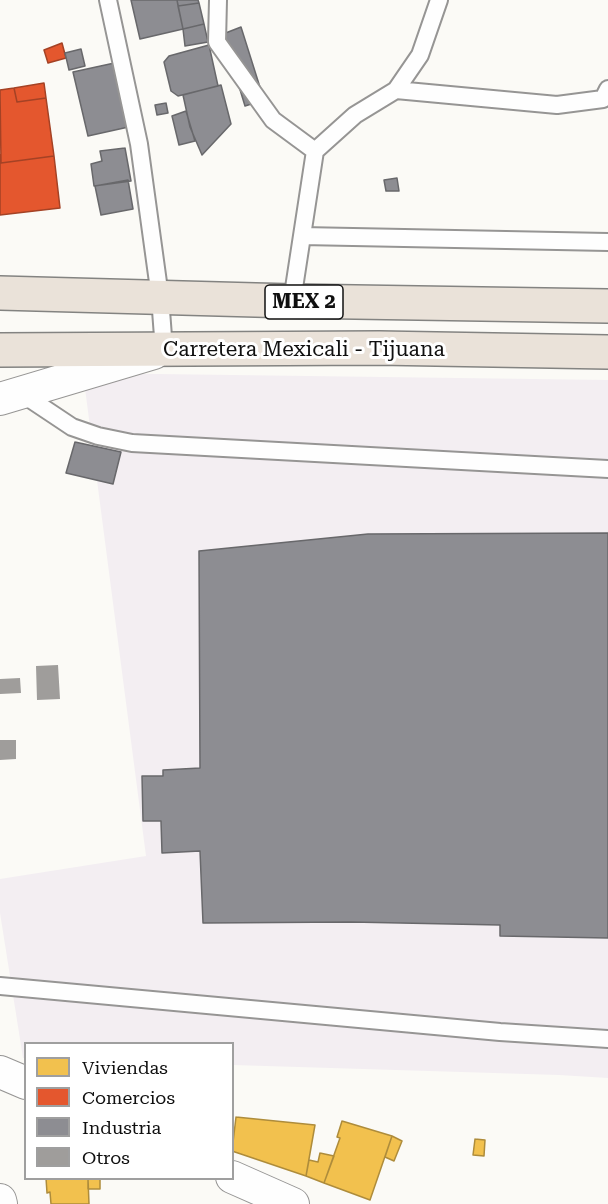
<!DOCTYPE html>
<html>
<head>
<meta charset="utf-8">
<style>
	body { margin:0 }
	#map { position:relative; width:608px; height:1204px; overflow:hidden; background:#fbfaf6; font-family:"Roboto Serif",serif }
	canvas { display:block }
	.legend { position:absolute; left:24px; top:1042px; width:210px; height:138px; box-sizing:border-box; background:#fff; border:2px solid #9f9f9f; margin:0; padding:8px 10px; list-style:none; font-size:18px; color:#101010 }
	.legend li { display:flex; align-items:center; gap:12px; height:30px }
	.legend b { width:30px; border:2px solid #9f9f9f }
</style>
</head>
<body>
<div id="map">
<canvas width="608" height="1204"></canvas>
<ul class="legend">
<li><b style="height:16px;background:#f2c14e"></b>Viviendas</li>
<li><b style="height:16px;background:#e4572e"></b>Comercios</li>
<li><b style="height:16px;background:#8d8d92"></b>Industria</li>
<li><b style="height:16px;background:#9f9d9b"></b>Otros</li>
</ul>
</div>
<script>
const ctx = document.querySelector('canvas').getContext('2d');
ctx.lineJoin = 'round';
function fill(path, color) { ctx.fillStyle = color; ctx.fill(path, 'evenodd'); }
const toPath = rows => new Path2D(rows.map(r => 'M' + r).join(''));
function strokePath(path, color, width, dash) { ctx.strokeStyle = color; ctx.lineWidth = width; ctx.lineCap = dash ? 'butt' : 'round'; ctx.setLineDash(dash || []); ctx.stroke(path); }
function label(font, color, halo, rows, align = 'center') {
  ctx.font = font + ' "Roboto Serif",serif'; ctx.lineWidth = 6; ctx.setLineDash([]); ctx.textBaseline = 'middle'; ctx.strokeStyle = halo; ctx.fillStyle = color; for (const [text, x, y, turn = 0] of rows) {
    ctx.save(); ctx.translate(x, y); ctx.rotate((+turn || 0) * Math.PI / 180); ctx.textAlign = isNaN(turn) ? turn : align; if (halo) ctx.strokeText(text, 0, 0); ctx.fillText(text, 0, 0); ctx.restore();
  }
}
fill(toPath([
	[83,373,608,380,608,1078,559,1075,233,1065,232,1044,26,1044,25,1058,23,1058,0,913,0,879,146,856]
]), '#f3eef2');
const homes = toPath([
	[236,1117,315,1125,306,1176,232,1151,236,1117],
	[342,1121,392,1136,370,1200,324,1183,340,1138,337,1137,342,1121],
	[392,1136,402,1141,394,1161,385,1157,392,1136],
	[475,1139,485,1140,484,1156,473,1155,475,1139],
	[320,1153,334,1156,324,1183,306,1176,309,1160,318,1162,320,1153],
	[46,1178,88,1178,89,1204,51,1204,50,1192,47,1193,46,1178],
	[88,1178,100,1178,100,1189,88,1189,88,1178]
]);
fill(homes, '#f2c14e');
strokePath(homes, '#ae8c3b', 1.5);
const shops = toPath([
	[62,43,66,58,48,63,44,50,62,43],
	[44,83,46,98,17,102,14,88,44,83],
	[14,88,17,102,46,98,54,156,1,163,0,90,14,88],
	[0,155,1,163,54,156,60,208,0,215,0,155]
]);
fill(shops, '#e4572e');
strokePath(shops, '#a44225', 1.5);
const industry = toPath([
	[131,0,177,0,183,29,140,39,131,0],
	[177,0,198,0,199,3,178,6,177,0],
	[199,3,204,24,183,29,178,6,199,3],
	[204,24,208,42,185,46,183,29,204,24],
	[241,27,264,100,245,106,223,34,241,27],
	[209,45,218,86,178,96,171,91,164,62,169,56,209,45],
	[81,49,85,66,69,70,65,53,81,49],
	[119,62,133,126,88,136,73,72,119,62],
	[221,85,231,124,202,155,190,127,183,95,221,85],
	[166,103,168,113,157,115,155,105,166,103],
	[186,111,195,141,179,145,172,116,186,111],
	[125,148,131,181,94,186,91,164,102,161,100,151,125,148],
	[397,178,399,191,386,191,384,180,397,178],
	[128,180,133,209,101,215,95,186,128,180],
	[75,442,121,452,113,484,66,473,75,442],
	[608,533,608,938,500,936,500,925,351,922,203,923,200,851,162,853,161,821,143,821,142,776,163,776,163,770,200,768,199,551,368,534,608,533]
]);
fill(industry, '#8d8d92');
strokePath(industry, '#68686b', 1.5);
fill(toPath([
	[58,665,60,699,37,700,36,666],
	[20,678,21,693,0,694,0,679],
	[0,740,16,740,16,759,0,760]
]), '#9f9d9b');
const service = toPath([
	[108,0,139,144,160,297,164,350],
	[218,0,217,42,273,120,315,151],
	[396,90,557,105,603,99,608,89],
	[302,236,608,242],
	[292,301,315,151,355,115,396,90,420,55,439,0],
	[21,393,72,427,98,436,132,443,608,469],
	[0,986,500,1032,608,1039]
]);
const minor = toPath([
	[0,399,154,353],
	[0,1072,26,1083],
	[232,1177,293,1204],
	[0,1200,1,1204]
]);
const trunk = toPath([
	[0,293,292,301,608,306],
	[0,350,379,348,608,352]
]);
strokePath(service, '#969594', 20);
strokePath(minor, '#969594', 34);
strokePath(trunk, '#838381', 36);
strokePath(service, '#fefefe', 16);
strokePath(minor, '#fefefe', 32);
strokePath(trunk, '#eae2d9', 33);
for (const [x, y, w] of [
	[304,302,78]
]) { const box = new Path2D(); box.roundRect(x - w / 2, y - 17, w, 34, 4.5); ctx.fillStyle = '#fff'; ctx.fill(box); strokePath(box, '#101010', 1.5); }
label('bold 20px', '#101010', null, [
	["MEX 2",304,302]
]);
label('21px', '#101010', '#fff', [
	["Carretera Mexicali - Tijuana",304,350]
]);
</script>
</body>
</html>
